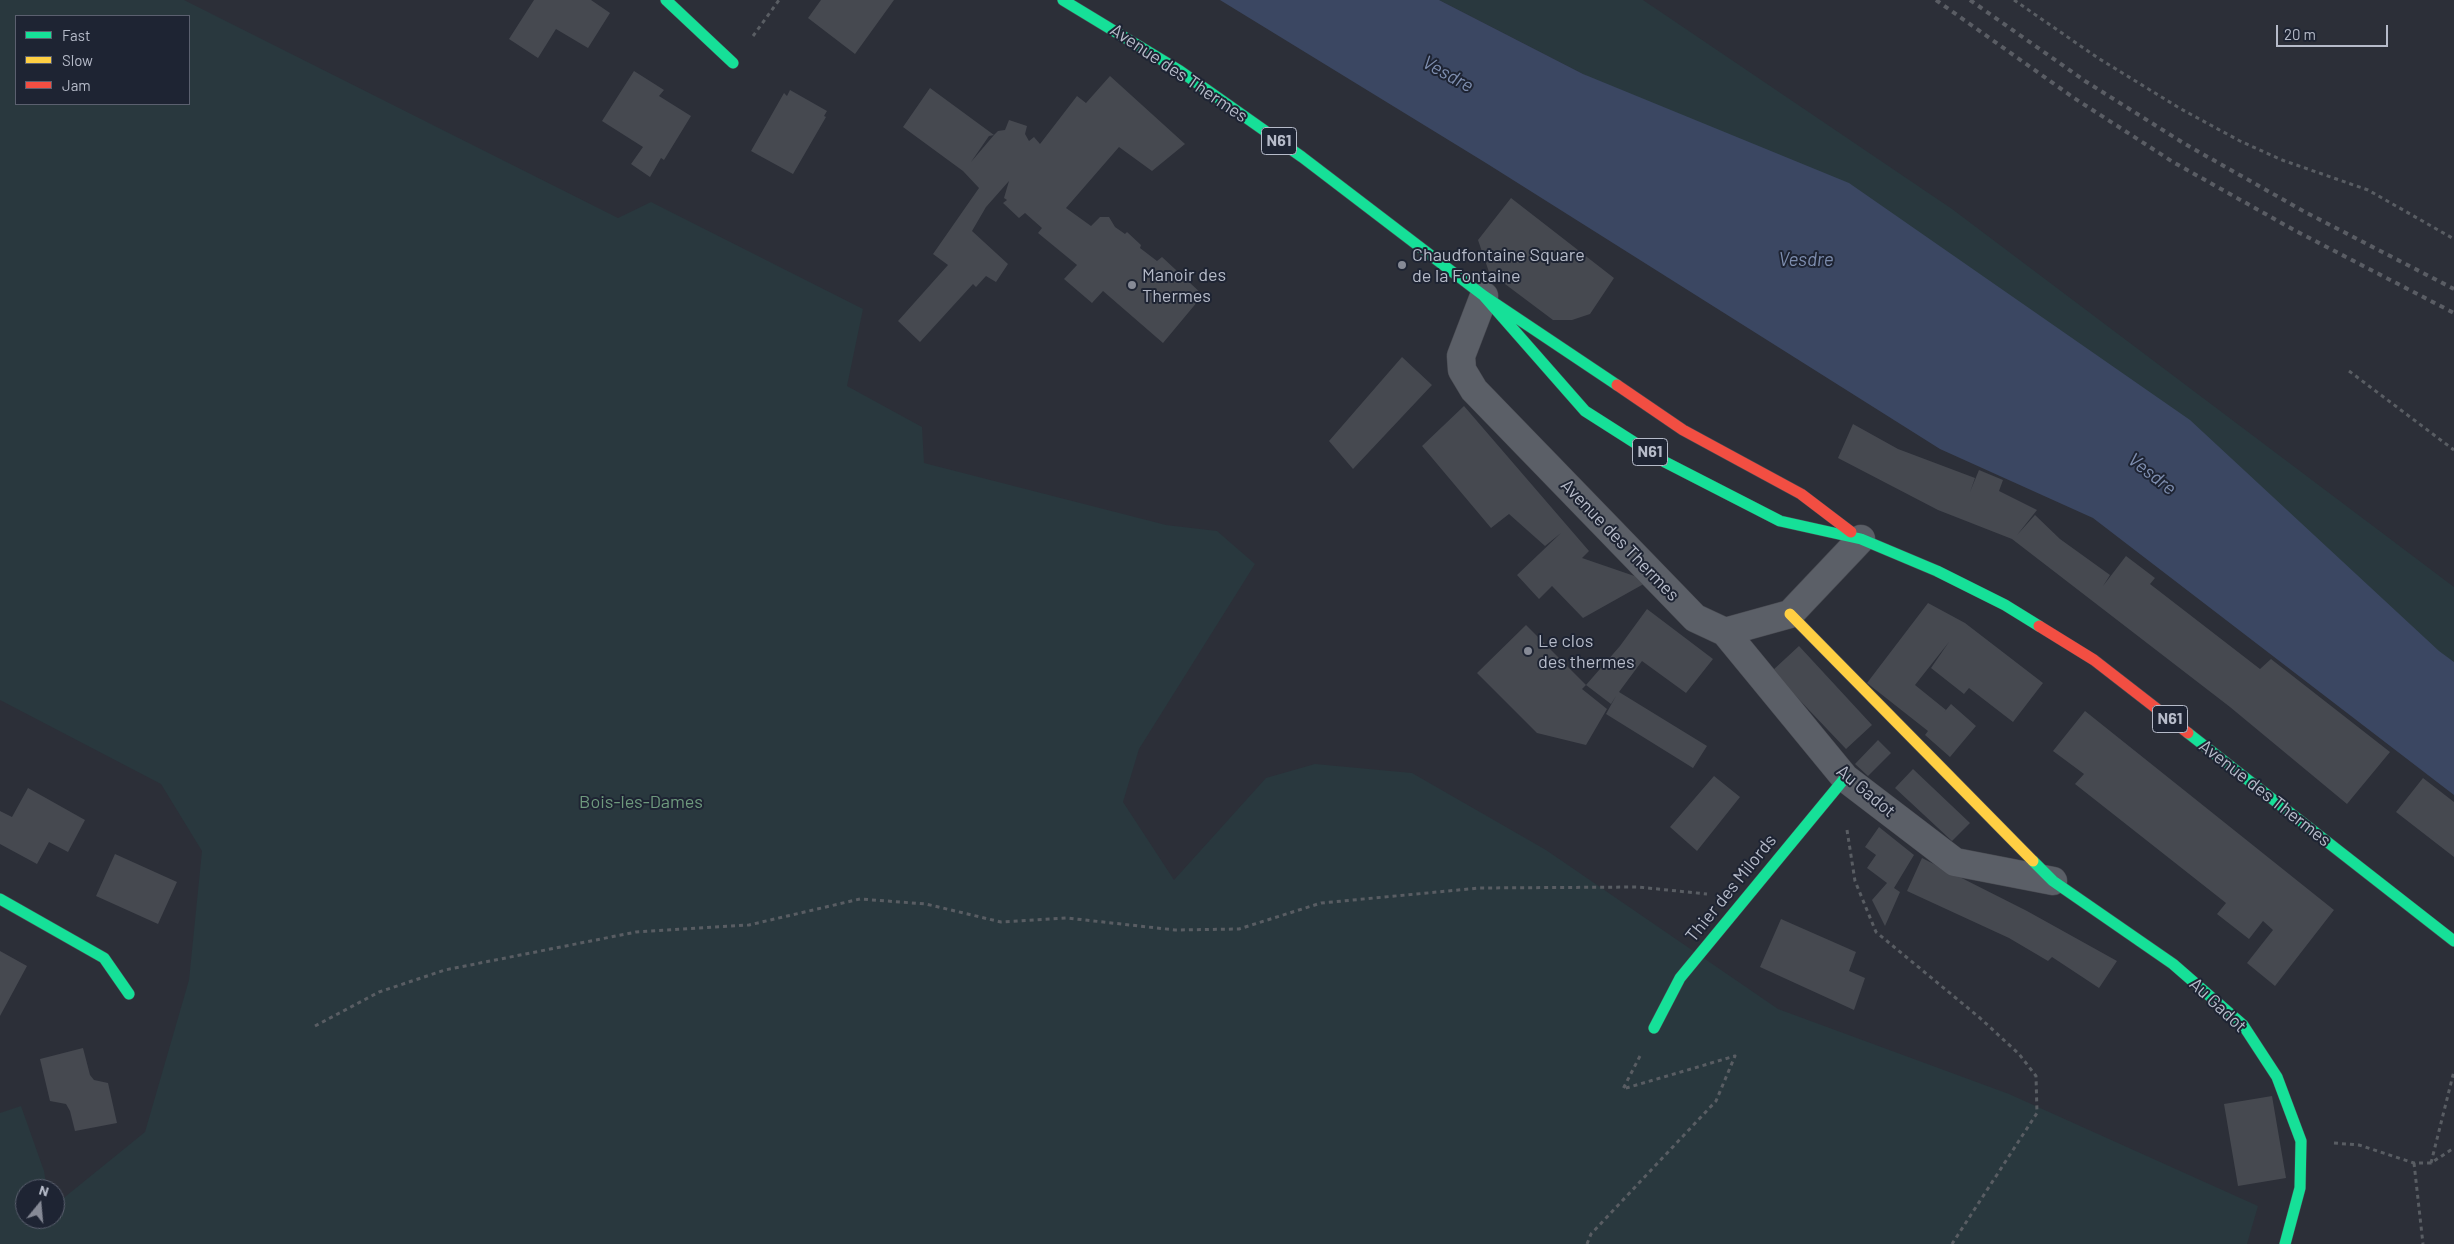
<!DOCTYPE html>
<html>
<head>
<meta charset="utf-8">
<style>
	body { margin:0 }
	#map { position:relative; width:2454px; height:1244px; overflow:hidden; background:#2c2f38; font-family:Barlow,sans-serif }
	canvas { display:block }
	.legend { position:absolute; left:15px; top:15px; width:175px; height:90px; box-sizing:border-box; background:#1e2433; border:1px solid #5b606f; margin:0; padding:6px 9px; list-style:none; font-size:15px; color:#b6bbc9 }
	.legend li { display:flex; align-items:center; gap:10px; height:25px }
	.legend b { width:25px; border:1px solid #5b606f }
	.north { position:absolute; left:15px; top:1179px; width:50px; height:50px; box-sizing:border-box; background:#1e2433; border:1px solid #5b606f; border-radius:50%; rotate:17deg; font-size:14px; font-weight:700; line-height:20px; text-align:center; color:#b6bbc9 }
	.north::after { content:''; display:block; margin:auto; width:18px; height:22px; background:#868a96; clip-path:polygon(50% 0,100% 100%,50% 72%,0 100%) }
	.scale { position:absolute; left:2276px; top:25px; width:112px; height:22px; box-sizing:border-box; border:2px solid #b6bbc9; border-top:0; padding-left:6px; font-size:15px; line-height:18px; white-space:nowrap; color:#b6bbc9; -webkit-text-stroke:4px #1e2433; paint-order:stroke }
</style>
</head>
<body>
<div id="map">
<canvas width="2454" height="1244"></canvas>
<ul class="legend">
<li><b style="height:6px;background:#16e098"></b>Fast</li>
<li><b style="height:6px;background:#ffcf43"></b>Slow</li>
<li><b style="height:6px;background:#f24e42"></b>Jam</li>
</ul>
<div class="north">N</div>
<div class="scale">20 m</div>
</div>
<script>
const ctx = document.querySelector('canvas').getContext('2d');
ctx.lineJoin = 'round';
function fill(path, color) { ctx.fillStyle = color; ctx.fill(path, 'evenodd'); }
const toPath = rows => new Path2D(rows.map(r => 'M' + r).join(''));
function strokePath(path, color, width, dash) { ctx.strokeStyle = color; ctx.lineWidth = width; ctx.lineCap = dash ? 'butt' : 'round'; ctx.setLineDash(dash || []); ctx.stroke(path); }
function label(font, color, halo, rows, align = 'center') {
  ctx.font = font + ' Barlow,sans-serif'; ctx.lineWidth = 4; ctx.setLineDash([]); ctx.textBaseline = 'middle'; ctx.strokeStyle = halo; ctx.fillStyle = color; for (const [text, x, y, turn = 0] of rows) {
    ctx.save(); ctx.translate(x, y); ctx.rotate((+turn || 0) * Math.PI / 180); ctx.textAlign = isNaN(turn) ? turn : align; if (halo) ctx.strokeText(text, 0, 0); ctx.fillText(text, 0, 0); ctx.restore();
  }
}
fill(toPath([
	[0,0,184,0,618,218,651,202,863,309,847,386,922,427,924,463,1166,525,1217,531,1255,564,1139,749,1123,802,1174,880,1266,778,1315,764,1412,773,1546,850,1778,1009,2009,1094,2258,1206,2247,1244,0,1244,0,1113,21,1106,44,1171,47,1189,25,1189,25,1219,55,1219,55,1205,145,1132,189,980,202,851,161,784,0,700],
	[16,16,189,16,189,104,16,104],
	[1439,0,1643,0,1952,209,2454,587,2454,662,1583,74]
]), '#29383e');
fill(toPath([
	[1220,0,1439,0,1583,74,1849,183,2190,420,2439,651,2454,662,2454,795,2093,518,1940,449,1486,163]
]), '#3b4762');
fill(toPath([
	[534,0,591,0,610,13,588,48,556,29,538,58,509,39],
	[821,0,894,0,855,54,808,18],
	[634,71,664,90,659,96,691,116,664,160,661,158,650,177,631,164,643,147,602,121],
	[1110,76,1185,144,1152,171,1119,147,1066,208,1091,226,1100,217,1109,217,1115,227,1125,234,1127,232,1141,245,1140,248,1157,261,1162,257,1203,295,1163,343,1103,291,1092,303,1064,279,1077,265,1038,233,1042,228,1025,213,1019,218,1003,203,1007,200,1004,198,1009,181,986,207,972,231,1008,264,996,282,986,276,976,287,973,284,920,342,898,321,948,265,933,254,979,188,963,171,903,127,930,88,994,135,998,131,1005,130,1009,120,1027,126,1025,134,1029,141,1034,137,1040,144,1077,96,1086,103],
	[994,135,971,162,989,136],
	[790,90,827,111,824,116,826,117,793,174,751,151,784,93,787,96],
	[1511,198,1614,278,1590,314,1572,320,1553,320,1489,272,1478,240],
	[1402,357,1432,385,1353,469,1329,441],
	[1464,406,1589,551,1582,558,1649,581,1583,618,1552,586,1539,599,1517,575,1561,533,1545,546,1509,514,1491,528,1422,446],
	[1853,424,1898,449,1975,478,1970,492,1979,470,2003,480,1999,491,2037,510,2017,535,2035,515,2060,539,2110,575,2103,586,2126,556,2155,578,2150,584,2260,669,2271,659,2390,752,2347,804,2230,707,2012,539,1938,510,1838,458],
	[1928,603,1965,623,2043,683,2013,722,1969,688,1964,694,1931,668,1949,642,1915,685,1946,710,1940,717,1951,704,1976,726,1950,757,1925,735,1928,731,1867,683],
	[1647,609,1713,659,1686,693,1642,661,1619,692,1707,746,1693,768,1606,714,1616,696,1611,704,1586,685,1582,689,1607,709,1586,745,1537,733,1477,673,1526,625,1586,685,1620,646],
	[1799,646,1872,725,1846,749,1772,671],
	[2085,711,2334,910,2275,986,2247,963,2273,930,2263,921,2249,939,2217,914,2226,903,2075,784,2084,774,2053,751],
	[1878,740,1891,753,1868,776,1855,764],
	[1913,769,1970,823,1952,841,1895,788],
	[1714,776,1740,797,1697,851,1670,827],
	[2423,778,2454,802,2454,857,2396,812],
	[28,788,85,820,68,852,49,842,37,864,0,844,0,811,12,817],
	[1879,827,1914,855,1894,888,1900,892,1885,926,1872,900,1887,883,1867,868,1876,855,1865,847],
	[115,854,177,882,158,924,96,896],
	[1922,858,2027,911,2117,961,2099,988,2052,957,2048,961,2009,938,1907,891],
	[1781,919,1856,952,1849,971,1865,978,1854,1010,1760,967],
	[0,951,27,966,0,1016],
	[83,1048,90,1075,94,1080,108,1083,117,1123,75,1131,70,1111,66,1104,50,1101,40,1059],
	[2272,1096,2286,1178,2238,1186,2224,1104]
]), '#464950');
const street = toPath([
	[1484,296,1461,356,1462,370,1474,390,1695,618,1725,632,1790,614,1861,539],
	[1725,632,1845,778,1955,862,2053,881]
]);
const fast = toPath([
	[666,0,733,63],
	[1063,0,1180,71,1302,157,1484,296,1617,385],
	[1484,296,1585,411,1665,462,1780,521,1861,539,1937,571,2005,605,2039,626],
	[2188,733,2454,941],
	[2033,861,2053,881,2173,964,2243,1025,2277,1077,2301,1141,2300,1188,2285,1244],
	[0,899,104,958,129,994],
	[1654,1028,1680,978,1845,778]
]);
const slow = toPath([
	[1790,614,2033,861]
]);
const jam = toPath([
	[1617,385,1683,430,1801,494,1851,532],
	[2039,626,2094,660,2188,733]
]);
strokePath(street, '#484a51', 29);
strokePath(fast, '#484a51', 12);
strokePath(slow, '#484a51', 12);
strokePath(jam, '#484a51', 12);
strokePath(toPath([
	[2014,0,2098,58,2181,109,2240,141,2282,160,2368,190,2454,239],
	[753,36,779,0],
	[2349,371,2454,450],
	[1847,830,1855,881,1876,932,1980,1018,2019,1054,2036,1076,2037,1113,1952,1244],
	[315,1026,379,992,445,970,636,932,749,925,860,899,926,904,1001,922,1067,918,1175,930,1239,929,1321,903,1480,888,1638,887,1707,894],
	[2334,1143,2359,1145,2414,1163,2431,1163,2454,1148],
	[2414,1163,2423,1244],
	[2431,1163,2454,1071],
	[1587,1244,1591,1234,1716,1101,1735,1056,1623,1089,1640,1056]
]), '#595d63', 3, [4, 4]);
strokePath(street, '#5b5f67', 28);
strokePath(fast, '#16e098', 11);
strokePath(slow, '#ffcf43', 11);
strokePath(jam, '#f24e42', 11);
strokePath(toPath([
	[1936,0,2074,98,2173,162,2294,230,2454,313],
	[1970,0,2085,81,2185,144,2305,212,2454,289]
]), '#5a5d64', 4, [5, 5]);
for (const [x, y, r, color] of [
	[1402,265,5,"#868a96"],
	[1132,285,5,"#868a96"],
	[1528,651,5,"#868a96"]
]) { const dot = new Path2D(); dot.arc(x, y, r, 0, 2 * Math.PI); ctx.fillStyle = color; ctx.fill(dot); strokePath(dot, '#1e2433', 2); }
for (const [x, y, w] of [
	[1279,141,35],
	[1650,452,35],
	[2170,719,35]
]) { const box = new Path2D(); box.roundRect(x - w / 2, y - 13.5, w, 27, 4); ctx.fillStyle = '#1e2433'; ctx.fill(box); strokePath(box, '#b6bbc9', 1); }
label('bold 16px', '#b6bbc9', null, [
	["N61",1279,141],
	["N61",1650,452],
	["N61",2170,719]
]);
label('18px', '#b6bbc9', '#1e2433', [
	["Avenue des Thermes",1179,73,34],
	["Avenue des Thermes",1620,540,46],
	["Au Gadot",1866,791,40],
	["Avenue des Thermes",2265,793,38],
	["Thier des Milords",1731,888,-51],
	["Au Gadot",2218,1005,43]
]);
label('18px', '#b6bbc9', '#1e2433', [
	["Chaudfontaine Square",1412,255],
	["de la Fontaine",1412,276],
	["Manoir des",1142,275],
	["Thermes",1142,296],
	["Le clos",1538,641],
	["des thermes",1538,662]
], 'left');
label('18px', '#6e997d', '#1e2433', [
	["Bois-les-Dames",641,802]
]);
label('italic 19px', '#7e8eaf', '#1e2433', [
	["Vesdre",1448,74,29],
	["Vesdre",1806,260],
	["Vesdre",2152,474,38]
]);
</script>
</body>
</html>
